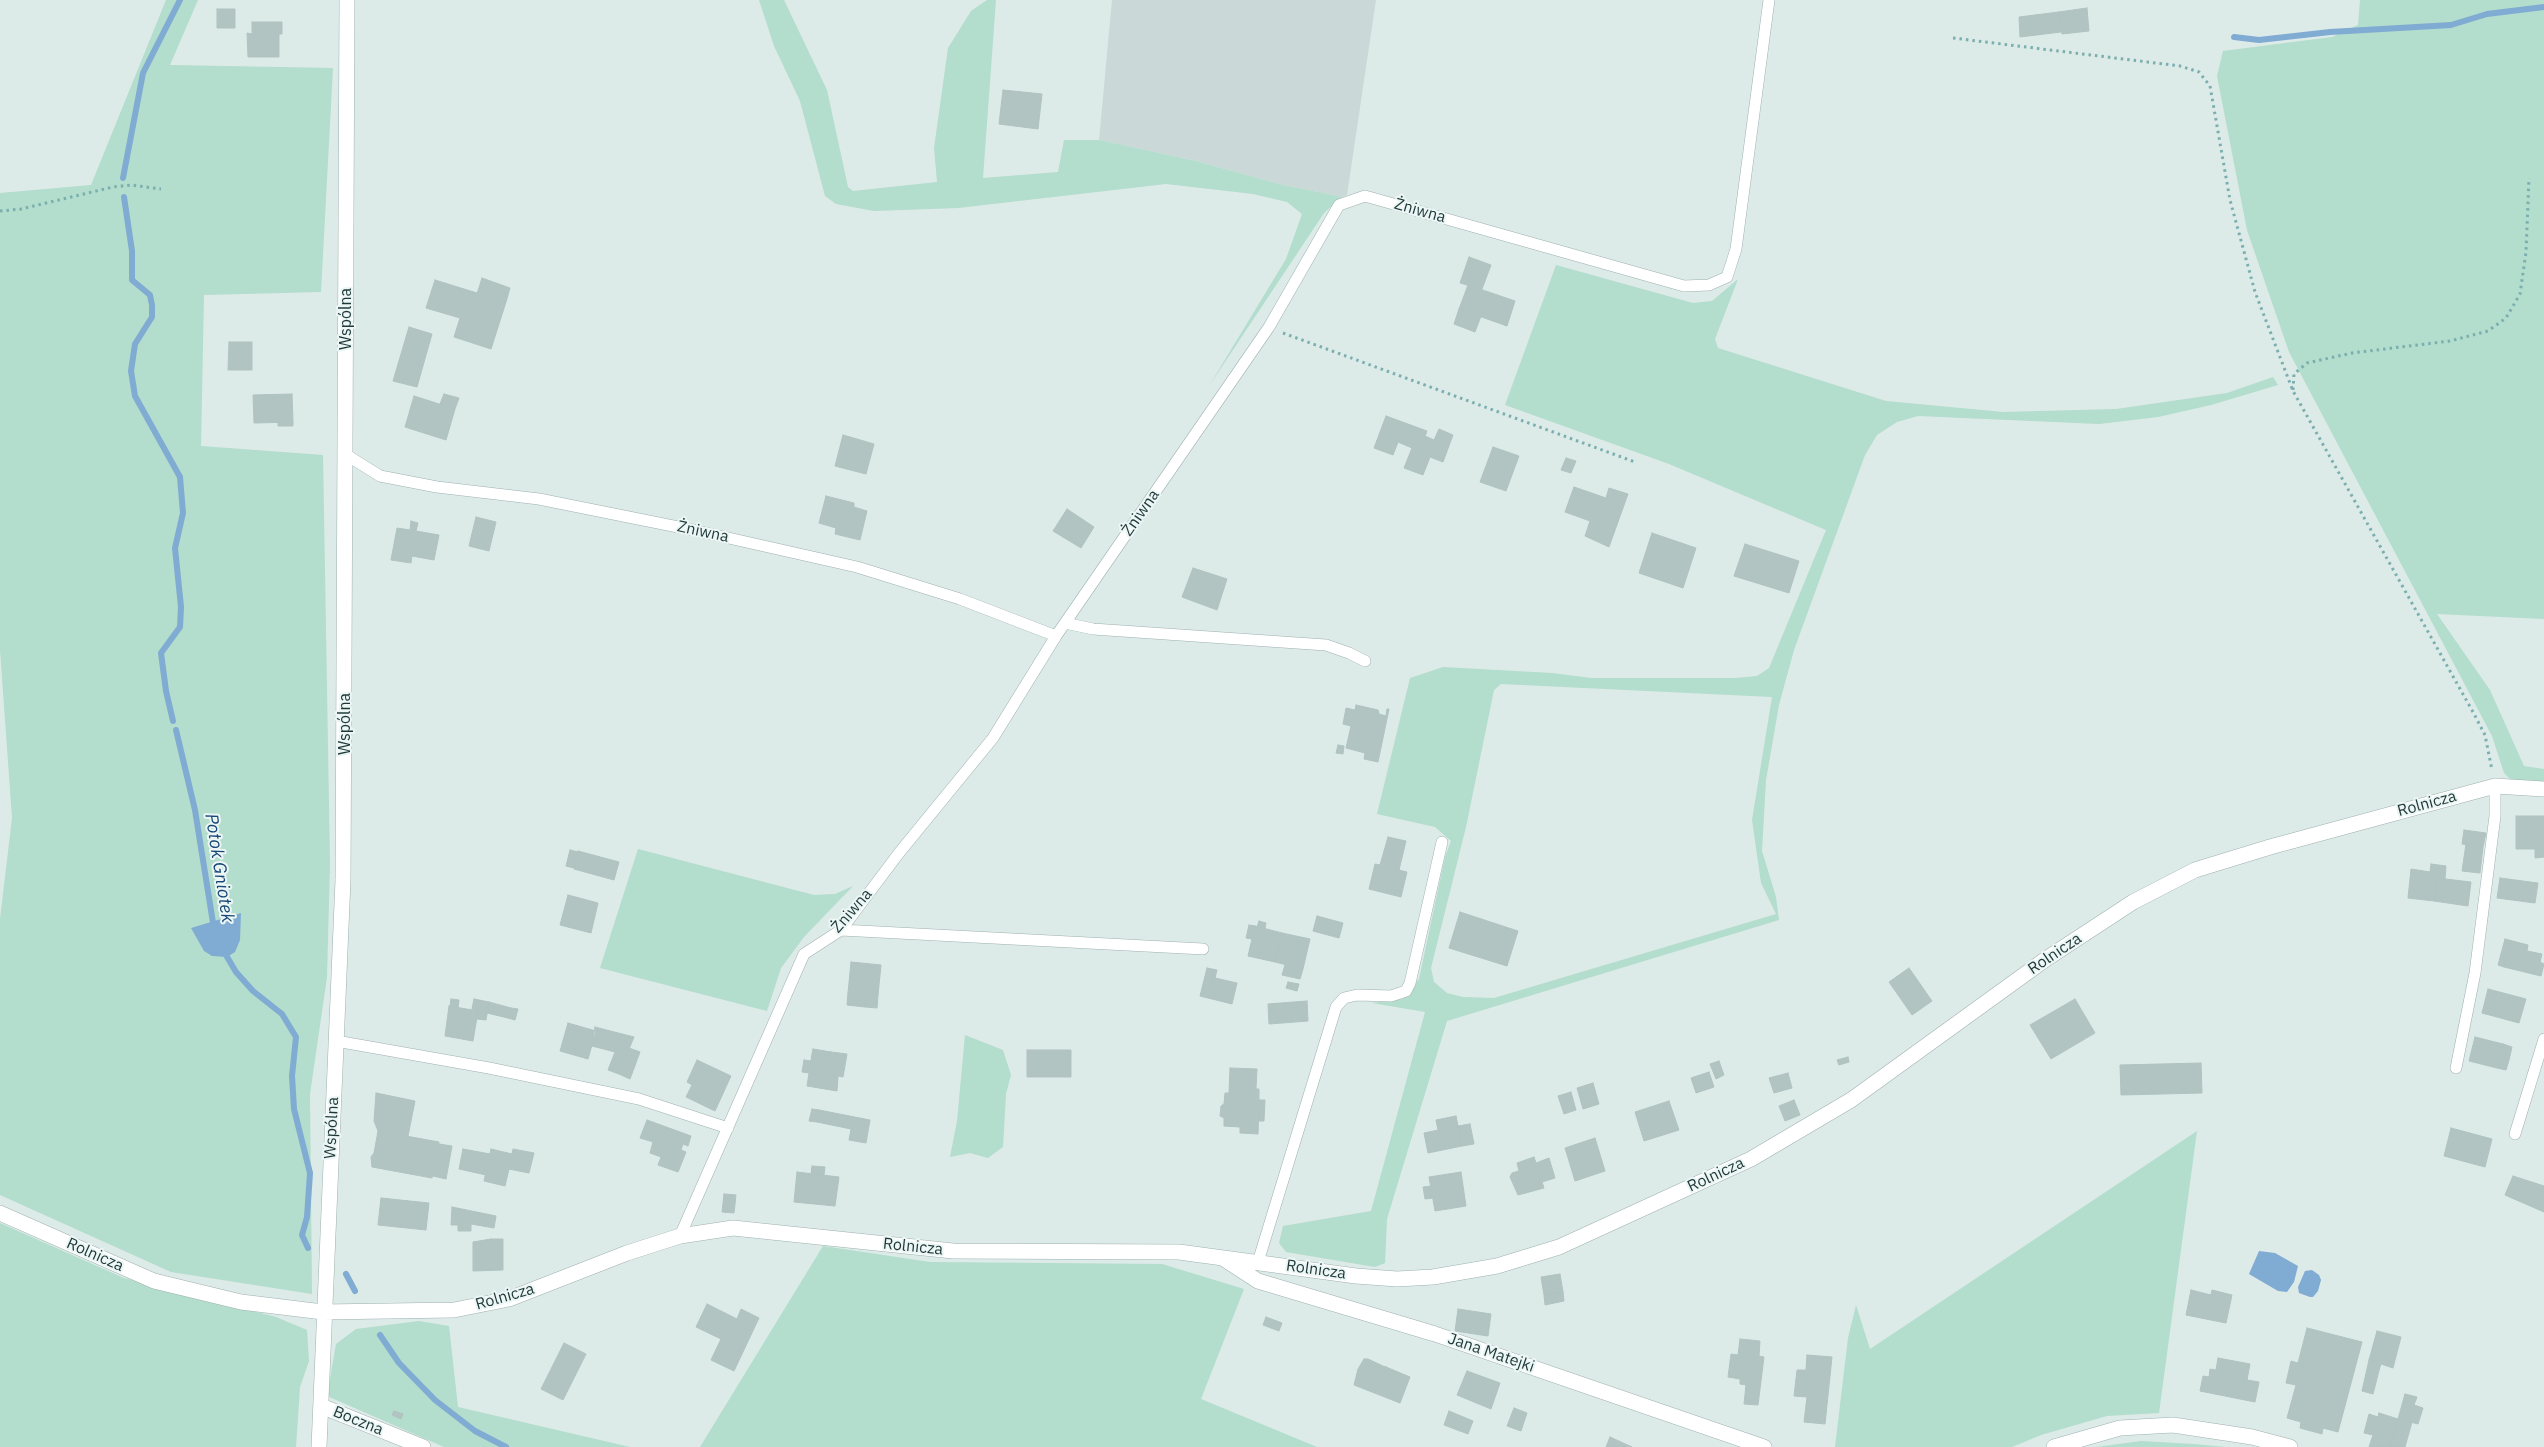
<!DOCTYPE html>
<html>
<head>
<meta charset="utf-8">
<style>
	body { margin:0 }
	canvas { display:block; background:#dceae8 }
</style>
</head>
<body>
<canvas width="2544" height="1447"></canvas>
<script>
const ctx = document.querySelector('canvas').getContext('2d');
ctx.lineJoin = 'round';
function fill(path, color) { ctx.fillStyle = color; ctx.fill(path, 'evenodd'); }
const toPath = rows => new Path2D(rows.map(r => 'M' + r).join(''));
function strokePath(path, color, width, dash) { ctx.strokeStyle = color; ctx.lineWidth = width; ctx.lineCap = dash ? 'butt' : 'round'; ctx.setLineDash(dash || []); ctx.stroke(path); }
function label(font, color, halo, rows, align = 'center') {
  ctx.font = font + ' "IBM Plex Sans",sans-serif'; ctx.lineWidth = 4; ctx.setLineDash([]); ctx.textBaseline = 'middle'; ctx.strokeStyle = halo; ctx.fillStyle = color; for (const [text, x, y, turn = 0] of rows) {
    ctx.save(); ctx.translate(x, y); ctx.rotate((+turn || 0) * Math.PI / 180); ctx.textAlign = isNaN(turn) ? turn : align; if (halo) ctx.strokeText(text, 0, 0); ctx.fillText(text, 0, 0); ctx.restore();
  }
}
fill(toPath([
	[1112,0,1376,0,1347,195,1342,197,1279,184,1196,161,1099,140]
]), '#cad9d7');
fill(toPath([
	[166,0,198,0,170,65,333,68,321,292,204,295,201,446,323,455,330,863,327,977,310,1094,312,1294,171,1272,0,1195,0,919,12,818,0,650,0,193,91,185],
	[759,0,784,0,827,90,848,187,853,191,937,182,934,148,948,48,971,11,987,0,996,0,983,178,1058,172,1064,140,1099,140,1196,161,1279,184,1342,197,1324,213,1209,386,1286,259,1302,214,1287,202,1253,194,1166,184,958,208,874,211,836,204,825,196,800,101,774,46],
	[2360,0,2544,0,2544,619,2437,614,2490,690,2524,766,2544,769,2544,782,2512,781,2504,773,2492,736,2289,352,2247,230,2217,76,2223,51,2332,37,2358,25],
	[1556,265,1693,303,1712,301,1738,279,1715,339,1718,348,1886,401,2003,412,2116,409,2227,393,2273,377,2278,385,2211,405,2158,417,2099,424,1918,416,1897,422,1877,435,1865,455,1794,650,1779,705,1766,780,1762,851,1776,897,1779,920,1447,1021,1387,1219,1385,1263,1375,1267,1286,1252,1279,1243,1283,1226,1371,1211,1425,1012,1372,1003,1403,999,1419,979,1445,857,1451,841,1435,827,1377,814,1410,678,1443,667,1552,673,1591,678,1736,678,1757,676,1769,668,1826,530,1669,464,1505,405],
	[1501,684,1772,697,1752,820,1761,883,1776,914,1494,998,1463,997,1447,993,1434,982,1431,968,1466,827,1494,690],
	[638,849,814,895,835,894,853,886,804,937,781,968,767,1011,600,968],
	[965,1035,1003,1050,1011,1075,1006,1094,1003,1147,988,1158,970,1153,950,1157,957,1121],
	[2197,1131,2159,1413,2107,1416,2041,1435,2012,1447,1835,1447,1848,1338,1856,1305,1870,1349],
	[0,1223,124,1278,276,1317,307,1330,309,1361,300,1387,296,1447,0,1447],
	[823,1246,930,1262,1162,1264,1244,1289,1201,1399,1317,1447,700,1447],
	[419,1321,449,1326,458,1407,630,1447,444,1447,327,1396,336,1344,356,1329],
	[2141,1441,2194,1444,2226,1447,2096,1447]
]), '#b3ddcc');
fill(toPath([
	[241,913,240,940,235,952,227,957,212,956,204,951,191,928],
	[2259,1251,2275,1253,2298,1266,2294,1282,2287,1292,2278,1291,2249,1274],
	[2312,1270,2319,1275,2321,1280,2318,1291,2313,1297,2310,1297,2299,1293,2298,1287,2305,1271]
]), '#80abd3');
strokePath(toPath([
	[2234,37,2259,40,2330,32,2451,25,2487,14,2544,7],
	[123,178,143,73,180,0],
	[124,197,132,251,132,280,150,295,152,305,152,317,135,344,131,371,135,396,180,477,183,513,175,548,181,607,180,627,161,653,166,691,173,721],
	[176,730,195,810,214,929],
	[223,950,236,972,253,991,282,1014,296,1037,292,1076,294,1109,310,1173,307,1217,302,1235,308,1248],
	[346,1274,355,1291],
	[380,1335,399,1363,435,1400,475,1431,506,1447]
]), '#80abd3', 6);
const building = toPath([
	[2087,8,2089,31,2062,34,2059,12,2087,8],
	[217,9,235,9,235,28,217,28,217,9],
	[2059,12,2061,32,2020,37,2019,17,2059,12],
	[252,22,282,22,282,34,279,34,279,57,248,57,247,33,252,34,252,22],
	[1003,90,1042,94,1038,129,999,124,1003,90],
	[1469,257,1491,265,1482,289,1460,283,1469,257],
	[482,278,510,288,506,302,477,294,482,278],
	[435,280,506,302,491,349,454,337,460,318,426,308,435,280],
	[1468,285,1515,301,1507,326,1459,309,1468,285],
	[1459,309,1481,316,1475,332,1454,324,1459,309],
	[409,327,432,334,417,387,393,381,409,327],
	[229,342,252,342,252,370,228,370,229,342],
	[292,394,293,422,254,423,253,395,292,394],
	[444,394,459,398,455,409,440,404,444,394],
	[414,396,455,409,446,440,405,427,414,396],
	[1386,416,1427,431,1425,436,1434,440,1439,429,1453,435,1443,462,1430,457,1423,475,1404,468,1412,448,1398,442,1393,455,1374,448,1386,416],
	[278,422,293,422,293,426,278,426,278,422],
	[843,435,874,444,866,474,835,466,843,435],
	[1493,447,1519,456,1506,491,1480,482,1493,447],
	[1566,458,1576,461,1571,473,1561,470,1566,458],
	[1574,487,1606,498,1609,488,1628,494,1609,547,1585,536,1590,521,1565,512,1574,487],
	[826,496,854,503,854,507,867,511,860,540,835,534,836,528,819,523,826,496],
	[1067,509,1094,527,1081,548,1053,531,1067,509],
	[476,517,496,522,489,551,469,546,476,517],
	[411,521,418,523,416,531,439,535,434,560,412,556,411,563,391,560,397,528,410,530,411,521],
	[1652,533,1696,548,1683,588,1639,573,1652,533],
	[1745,544,1799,561,1789,593,1734,576,1745,544],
	[1193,568,1227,579,1217,610,1182,597,1193,568],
	[1356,705,1378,710,1379,714,1386,716,1387,709,1389,709,1378,762,1364,759,1365,753,1346,748,1351,726,1343,724,1346,708,1355,710,1356,705],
	[1338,745,1344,746,1343,754,1336,753,1338,745],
	[2516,816,2544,816,2544,849,2516,849,2516,816],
	[2464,830,2486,833,2483,847,2462,844,2464,830],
	[1388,837,1406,841,1399,870,1407,872,1401,897,1369,889,1375,864,1380,865,1388,837],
	[2466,844,2483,847,2480,873,2462,871,2466,844],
	[2535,849,2544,849,2544,857,2535,858,2535,849],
	[570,850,578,852,574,868,566,866,570,850],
	[578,851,619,862,614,880,574,869,578,851],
	[2431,864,2446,866,2445,879,2437,878,2434,901,2408,898,2411,869,2430,872,2431,864],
	[2437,878,2471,882,2468,906,2434,901,2437,878],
	[2500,878,2538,883,2535,903,2497,898,2500,878],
	[568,895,598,903,591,933,560,925,568,895],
	[1460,912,1518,931,1507,966,1449,948,1460,912],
	[1317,916,1343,923,1339,938,1313,931,1317,916],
	[1259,921,1266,923,1265,929,1257,927,1259,921],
	[1249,925,1255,926,1252,939,1246,938,1249,925],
	[1255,926,1282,933,1275,962,1248,956,1255,926],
	[1282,933,1310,939,1303,969,1275,962,1282,933],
	[2505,939,2528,945,2527,951,2542,954,2540,962,2544,964,2541,976,2504,967,2507,956,2501,954,2505,939],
	[2501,954,2507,956,2504,967,2498,965,2501,954],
	[851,962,881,965,878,995,848,993,851,962],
	[1285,965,1303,969,1300,979,1282,975,1285,965],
	[1207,968,1217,970,1215,978,1237,983,1232,1004,1200,996,1207,968],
	[1909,968,1932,1001,1912,1015,1889,982,1909,968],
	[1288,982,1299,984,1297,991,1286,988,1288,982],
	[2488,989,2526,999,2519,1023,2482,1013,2488,989],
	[848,993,867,994,865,1007,847,1005,848,993],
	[867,994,878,995,877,1008,865,1007,867,994],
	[451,999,459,1000,458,1008,450,1006,451,999],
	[474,999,489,1002,486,1020,477,1019,478,1011,472,1009,474,999],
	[2075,999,2095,1033,2051,1059,2030,1025,2075,999],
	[1307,1001,1308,1021,1269,1024,1268,1004,1307,1001],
	[489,1002,511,1008,508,1018,487,1013,489,1002],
	[449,1006,478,1011,473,1041,445,1036,449,1006],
	[511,1008,518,1009,515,1020,508,1018,511,1008],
	[568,1023,596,1031,588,1059,560,1051,568,1023],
	[595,1027,622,1034,615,1052,592,1046,595,1027],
	[622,1034,634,1037,619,1074,608,1070,622,1034],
	[2475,1037,2503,1044,2497,1068,2469,1061,2475,1037],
	[2503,1044,2512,1047,2509,1060,2500,1057,2503,1044],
	[629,1048,640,1052,630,1079,619,1074,629,1048],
	[813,1049,831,1052,831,1057,812,1054,813,1049],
	[1027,1050,1071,1050,1071,1077,1027,1077,1027,1050],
	[831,1052,847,1054,843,1077,838,1076,837,1091,807,1086,812,1054,831,1057,831,1052],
	[1848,1057,1849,1062,1839,1065,1837,1060,1848,1057],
	[2500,1057,2509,1060,2506,1070,2497,1068,2500,1057],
	[697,1060,731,1076,715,1111,686,1097,692,1085,687,1082,697,1060],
	[804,1060,811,1061,809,1073,802,1072,804,1060],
	[1719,1061,1724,1075,1716,1079,1710,1064,1719,1061],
	[2201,1063,2202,1093,2121,1095,2120,1065,2201,1063],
	[1230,1068,1257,1069,1256,1089,1259,1089,1259,1100,1258,1134,1240,1133,1240,1127,1224,1126,1224,1118,1220,1116,1221,1106,1224,1104,1225,1093,1229,1093,1230,1068],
	[1709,1072,1714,1087,1696,1093,1691,1078,1709,1072],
	[1788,1073,1792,1088,1774,1093,1769,1078,1788,1073],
	[1593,1083,1599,1104,1583,1109,1577,1088,1593,1083],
	[1571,1092,1576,1110,1564,1114,1558,1096,1571,1092],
	[376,1093,415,1101,408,1136,378,1131,374,1121,376,1093],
	[1259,1100,1265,1100,1264,1121,1259,1121,1259,1100],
	[1794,1100,1800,1115,1785,1121,1779,1106,1794,1100],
	[1669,1101,1679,1130,1644,1141,1635,1112,1669,1101],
	[812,1109,819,1110,817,1122,809,1121,812,1109],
	[819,1110,870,1120,866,1143,849,1140,851,1129,817,1122,819,1110],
	[1456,1116,1458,1126,1438,1130,1436,1120,1456,1116],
	[647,1120,691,1136,688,1146,683,1144,681,1150,686,1152,678,1172,658,1165,661,1157,650,1153,653,1142,640,1138,647,1120],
	[1470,1124,1474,1144,1462,1146,1458,1126,1470,1124],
	[1458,1126,1462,1146,1428,1153,1424,1133,1458,1126],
	[2451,1128,2492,1139,2485,1167,2444,1156,2451,1128],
	[378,1131,439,1142,432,1178,372,1167,371,1157,374,1153,378,1131],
	[1595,1138,1605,1171,1575,1181,1565,1148,1595,1138],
	[439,1144,452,1146,446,1179,433,1176,439,1144],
	[463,1149,490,1154,486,1175,459,1169,463,1149],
	[491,1149,512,1154,513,1149,534,1153,529,1173,509,1169,505,1186,484,1181,491,1149],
	[1534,1157,1536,1163,1549,1158,1555,1178,1542,1182,1544,1188,1518,1195,1510,1177,1512,1173,1519,1171,1517,1163,1534,1157],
	[812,1166,825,1167,824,1175,811,1174,812,1166],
	[797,1172,839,1177,835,1206,794,1202,797,1172],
	[1461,1172,1466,1206,1435,1211,1429,1177,1461,1172],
	[2513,1176,2544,1186,2544,1212,2505,1195,2513,1176],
	[1431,1186,1433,1198,1425,1199,1423,1187,1431,1186],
	[724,1194,736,1195,734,1213,722,1212,724,1194],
	[381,1198,429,1203,426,1230,378,1225,381,1198],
	[452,1207,496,1216,494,1228,471,1224,471,1231,458,1231,458,1225,451,1225,452,1207],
	[491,1239,503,1239,503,1270,473,1271,473,1242,491,1239],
	[1560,1274,1563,1292,1544,1295,1541,1277,1560,1274],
	[2191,1290,2211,1295,2212,1290,2232,1295,2226,1323,2186,1315,2191,1290],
	[1563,1292,1564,1301,1545,1305,1544,1295,1563,1292],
	[707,1304,737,1319,741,1309,759,1318,734,1371,711,1360,721,1339,696,1327,707,1304],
	[1458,1309,1491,1314,1488,1336,1455,1331,1458,1309],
	[1266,1317,1282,1323,1279,1331,1263,1325,1266,1317],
	[2307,1328,2362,1342,2338,1432,2323,1428,2322,1434,2300,1428,2301,1422,2287,1418,2296,1385,2286,1383,2291,1361,2298,1363,2307,1328],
	[2377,1331,2401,1337,2393,1368,2369,1360,2377,1331],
	[1740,1339,1760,1341,1759,1356,1764,1357,1758,1405,1744,1404,1746,1385,1740,1384,1740,1379,1728,1377,1731,1354,1738,1355,1740,1339],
	[564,1343,586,1354,563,1400,541,1389,564,1343],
	[1807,1355,1832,1357,1825,1424,1804,1422,1807,1397,1794,1396,1797,1370,1806,1370,1807,1355],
	[2218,1358,2250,1364,2247,1380,2259,1382,2255,1402,2200,1391,2203,1376,2209,1377,2210,1369,2216,1370,2218,1358],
	[1364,1359,1368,1359,1385,1367,1386,1366,1386,1367,1410,1377,1400,1403,1354,1385,1358,1369,1364,1359],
	[2369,1360,2381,1363,2373,1394,2362,1391,2369,1360],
	[1467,1371,1500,1383,1491,1409,1457,1395,1467,1371],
	[2405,1394,2417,1397,2414,1405,2423,1408,2418,1424,2398,1419,2405,1394],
	[1514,1408,1527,1413,1521,1431,1507,1426,1514,1408],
	[394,1411,403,1414,401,1419,392,1415,394,1411],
	[1449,1411,1473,1421,1468,1434,1444,1425,1449,1411],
	[2379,1413,2398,1419,2390,1447,2369,1447,2373,1435,2364,1433,2369,1414,2378,1417,2379,1413],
	[2398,1419,2412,1422,2405,1447,2390,1447,2398,1419],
	[1610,1437,1632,1447,1606,1447,1610,1437]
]);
fill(building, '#b2c4c2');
strokePath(building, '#afc3c1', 1);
const lane = toPath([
	[345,454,380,476,437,487,539,499,693,530,857,567,960,599,1056,636],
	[1065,623,1093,629,1326,645,1349,653,1365,661],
	[841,930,1203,949],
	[336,1041,489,1068,639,1099,728,1128],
	[2456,1068,2475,973,2495,816,2495,786],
	[2515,1134,2544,1039],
	[680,1236,804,954,841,930,899,853,993,738,1056,636,1269,327,1339,205,1365,196,1684,286,1709,285,1727,277,1736,249,1769,0],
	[1258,1262,1336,1007,1344,998,1357,995,1391,996,1406,991,1410,983,1442,842]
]);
const street = toPath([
	[0,1213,154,1281,241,1302,323,1312,454,1310,509,1299,627,1253,680,1236,733,1228,953,1251,1179,1252,1356,1276,1397,1279,1433,1277,1497,1266,1559,1247,1751,1159,1851,1100,2046,959,2133,902,2195,870,2270,847,2495,786,2544,789],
	[1224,1259,1258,1281,1435,1334,1764,1447],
	[321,1406,423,1447],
	[319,1447,343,880,347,0],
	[2054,1447,2120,1428,2173,1425,2252,1437,2290,1447]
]);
strokePath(lane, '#9fb1b0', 12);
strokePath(street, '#9fb1b0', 16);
strokePath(toPath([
	[1953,38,2180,66,2199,72,2210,86,2230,200,2255,292,2293,391,2473,712,2485,735,2492,770],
	[0,211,21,209,113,187,131,185,161,189],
	[1283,333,1635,462],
	[2293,390,2294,374,2307,363,2352,353,2450,341,2488,331,2506,318,2520,294,2526,252,2529,178]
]), '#7bafaf', 3, [2.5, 4]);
strokePath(lane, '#fff', 11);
strokePath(street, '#fff', 15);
label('16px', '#1e3839', '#ecf6f5', [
	["Żniwna",1420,211,16],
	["Wspólna",346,319,-90],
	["Żniwna",1141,513,-55],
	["Żniwna",703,532,12],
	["Wspólna",345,724,-90],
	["Rolnicza",2427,804,-15],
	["Żniwna",852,911,-49],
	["Rolnicza",2055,954,-34],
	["Wspólna",332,1128,-87],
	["Rolnicza",1716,1175,-25],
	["Rolnicza",913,1247,6],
	["Rolnicza",95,1255,24],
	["Rolnicza",1316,1270,8],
	["Rolnicza",505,1297,-16],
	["Jana Matejki",1491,1353,19],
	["Boczna",358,1421,22]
]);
label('italic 18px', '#164777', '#ecf6f5', [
	["Potok Gniotek",219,868,81]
]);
</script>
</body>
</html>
